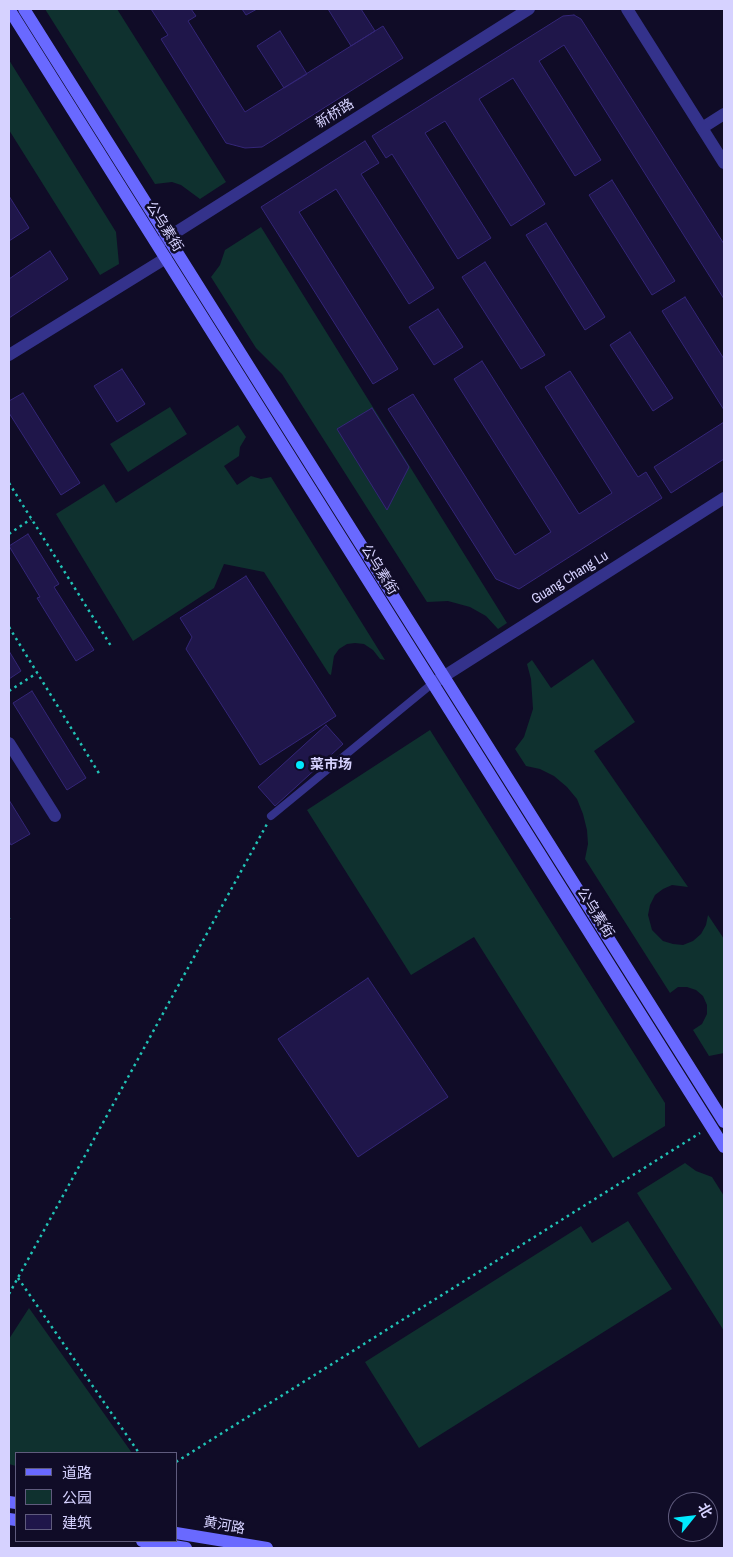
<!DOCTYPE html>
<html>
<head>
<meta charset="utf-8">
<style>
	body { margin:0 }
	#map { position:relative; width:733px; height:1557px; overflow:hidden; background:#100c27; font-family:"Archivo Narrow","Noto Sans SC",sans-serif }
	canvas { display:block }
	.frame { position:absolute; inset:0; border:10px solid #d6d2ff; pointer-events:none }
	.legend { position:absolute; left:15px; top:1452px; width:162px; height:90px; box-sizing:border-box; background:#100c27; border:1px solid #5f5b7d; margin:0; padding:6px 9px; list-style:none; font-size:15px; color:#d6d2ff }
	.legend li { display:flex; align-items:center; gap:10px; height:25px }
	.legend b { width:25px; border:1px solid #5f5b7d }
	.north { position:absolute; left:668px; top:1492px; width:50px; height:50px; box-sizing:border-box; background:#100c27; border:1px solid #5f5b7d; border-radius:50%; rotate:61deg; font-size:14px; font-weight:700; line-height:20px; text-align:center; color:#d6d2ff }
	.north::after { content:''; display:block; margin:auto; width:18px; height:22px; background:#00e9fd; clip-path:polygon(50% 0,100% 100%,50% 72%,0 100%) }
</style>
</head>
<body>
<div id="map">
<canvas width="733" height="1557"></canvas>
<div class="frame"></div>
<ul class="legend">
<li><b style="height:6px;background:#6969ff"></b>道路</li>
<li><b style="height:14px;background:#0f312f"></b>公园</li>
<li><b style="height:14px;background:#1f164a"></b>建筑</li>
</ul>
<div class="north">北</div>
</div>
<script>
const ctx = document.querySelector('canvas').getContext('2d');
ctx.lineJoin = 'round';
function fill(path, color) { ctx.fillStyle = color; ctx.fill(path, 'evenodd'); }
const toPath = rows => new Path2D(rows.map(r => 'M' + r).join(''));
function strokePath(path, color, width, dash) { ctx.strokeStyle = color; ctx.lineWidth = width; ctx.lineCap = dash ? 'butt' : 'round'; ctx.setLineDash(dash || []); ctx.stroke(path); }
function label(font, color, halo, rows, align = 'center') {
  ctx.font = font + ' "Archivo Narrow","Noto Sans SC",sans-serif'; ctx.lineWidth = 5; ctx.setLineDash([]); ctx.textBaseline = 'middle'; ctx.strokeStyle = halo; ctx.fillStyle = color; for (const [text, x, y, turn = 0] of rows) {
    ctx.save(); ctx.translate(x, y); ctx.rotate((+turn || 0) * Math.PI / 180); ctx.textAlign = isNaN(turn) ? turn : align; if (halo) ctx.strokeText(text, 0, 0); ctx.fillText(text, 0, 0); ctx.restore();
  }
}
fill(toPath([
	[45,9,117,9,226,182,200,199,181,185,172,182,155,184],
	[9,60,116,232,119,264,100,275,9,130],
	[261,227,507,623,498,629,486,616,470,607,448,601,427,602,282,374,256,348,211,277,220,265,225,250],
	[170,407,187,434,128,472,110,444],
	[238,425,246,437,240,447,239,456,224,466,237,485,251,476,261,479,271,477,385,660,380,659,373,650,364,644,355,643,347,644,339,649,334,656,331,675,329,674,264,572,224,564,214,588,133,641,56,514,104,484,116,503],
	[593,659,635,722,594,751,688,887,672,885,663,889,655,895,650,905,648,915,652,930,663,941,673,944,683,945,693,941,701,934,706,925,708,915,724,939,724,1053,709,1056,693,1030,702,1024,707,1014,707,1005,703,996,696,990,687,987,678,987,670,993,585,859,588,844,587,830,583,814,577,799,567,787,554,776,540,769,526,766,515,749,524,737,533,709,531,679,527,664,532,660,551,688],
	[430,730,665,1103,665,1126,613,1158,474,937,411,975,307,810],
	[685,1163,696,1171,712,1177,724,1196,724,1331,637,1193],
	[628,1221,672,1289,419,1448,365,1362,581,1226,592,1243],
	[29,1308,132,1453,16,1453,16,1466,9,1464,9,1339]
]), '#0f312f');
const building = toPath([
	[151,9,191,9,196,16,188,21,245,112,383,26,403,58,262,147,245,148,226,143,161,39,168,35,151,9],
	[242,9,257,9,246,15,242,9],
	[328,9,361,9,375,31,351,46,328,9],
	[574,15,581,19,724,244,724,299,564,45,539,61,601,160,575,176,513,78,479,99,545,204,511,226,445,121,425,133,491,238,458,259,392,154,386,158,372,136,563,16,574,15],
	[280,31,307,74,284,88,257,46,280,31],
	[365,141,379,163,361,174,434,288,409,304,336,189,299,212,398,369,373,384,261,207,365,141],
	[612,180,675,281,652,295,589,195,612,180],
	[9,196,29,228,9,241,9,196],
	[546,223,605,317,585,330,526,235,546,223],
	[50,251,68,279,9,318,9,279,50,251],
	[485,262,545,355,521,369,462,277,485,262],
	[685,297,724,359,724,410,662,311,685,297],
	[438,309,463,347,434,365,409,327,438,309],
	[630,332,673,398,653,411,610,345,630,332],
	[482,361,579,514,612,493,545,387,570,371,638,477,646,472,662,498,519,589,496,579,388,409,413,394,515,555,551,532,454,379,482,361],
	[122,369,145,404,117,422,94,386,122,369],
	[23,393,80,483,61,495,9,413,9,401,23,393],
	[372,408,409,467,387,510,337,429,372,408],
	[724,422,724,459,671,493,654,467,724,422],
	[28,534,59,584,54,587,94,650,76,661,37,598,40,597,9,546,28,534],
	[246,576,336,716,260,765,186,649,192,637,180,618,246,576],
	[9,651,21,671,9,679,9,651],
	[32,691,86,778,67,790,13,703,32,691],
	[326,725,343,744,275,806,258,787,326,725],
	[9,800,30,834,11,845,9,841,9,800],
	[368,978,448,1097,358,1157,278,1039,368,978]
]);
fill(building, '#1f164a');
strokePath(building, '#342678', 1);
strokePath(toPath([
	[9,483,111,646],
	[9,534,31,519],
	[9,627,100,775],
	[9,691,37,673],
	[9,918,9,919],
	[18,1278,139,1453],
	[9,1294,267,824],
	[176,1462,700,1133]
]), '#21c3b6', 2.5, [2.5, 4]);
strokePath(toPath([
	[271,816,433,683]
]), '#34328b', 8);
strokePath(toPath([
	[702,128,724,114],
	[159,243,529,9],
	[9,355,166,258],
	[9,743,55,816]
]), '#34328b', 12);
strokePath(toPath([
	[627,9,724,163],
	[435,682,724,498]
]), '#34328b', 12);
strokePath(toPath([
	[9,9,724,1147],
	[24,9,724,1122],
	[9,1502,16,1503],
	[9,1519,16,1520],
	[176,1533,267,1548],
	[142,1541,186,1548]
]), '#6969ff', 12);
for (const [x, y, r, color] of [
	[300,765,5,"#00e9fd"]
]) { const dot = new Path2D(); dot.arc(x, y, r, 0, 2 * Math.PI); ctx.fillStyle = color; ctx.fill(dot); strokePath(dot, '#100c27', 2); }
label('14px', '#d6d2ff', '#100c27', [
	["新桥路",335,114,-32],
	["公乌素街",164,227,58],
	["公乌素街",379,570,58],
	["Guang Chang Lu",570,578,-32],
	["公乌素街",595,913,58],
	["黄河路",224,1526,10]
]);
label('bold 14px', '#d6d2ff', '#100c27', [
	["菜市场",310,765]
], 'left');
</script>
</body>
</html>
